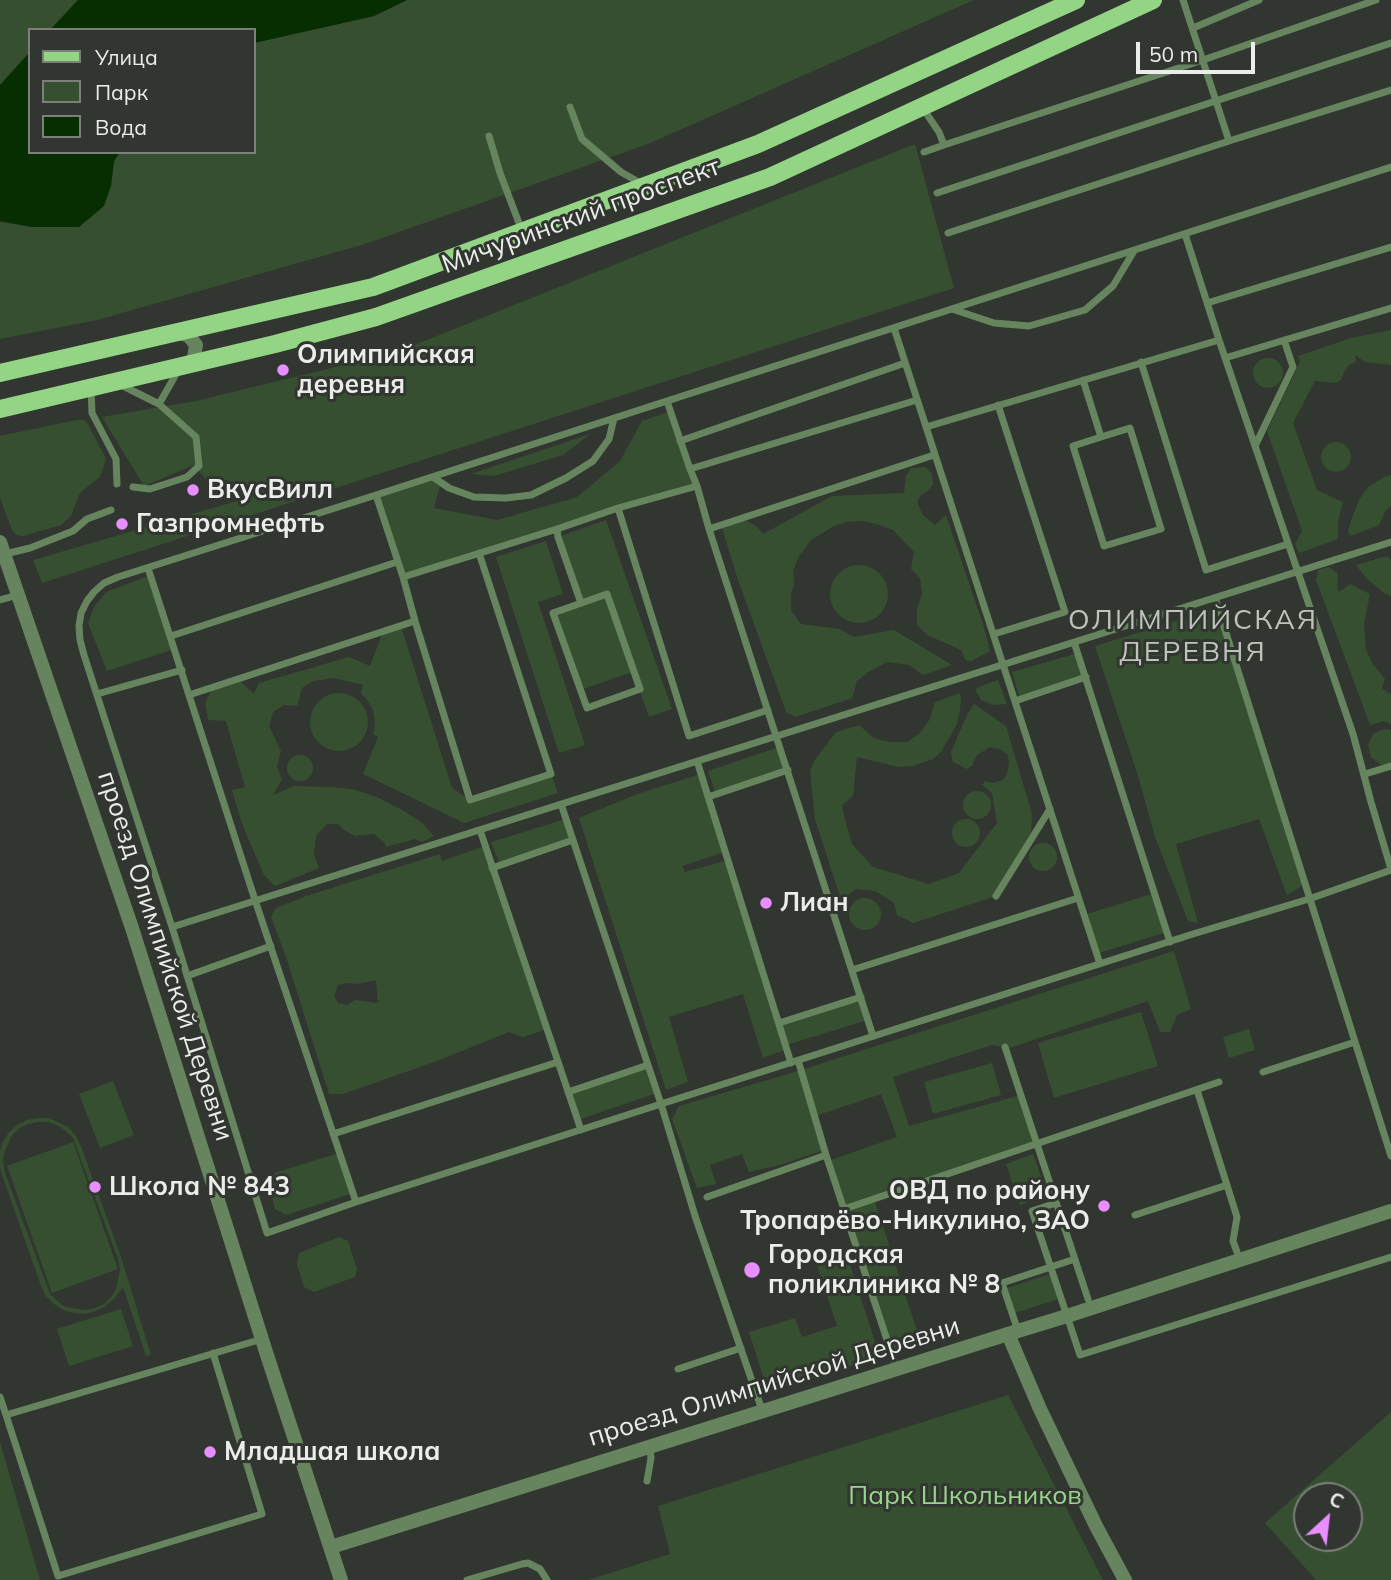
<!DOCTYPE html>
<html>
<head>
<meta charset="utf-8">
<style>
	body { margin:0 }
	#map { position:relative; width:1391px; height:1580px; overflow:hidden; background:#323630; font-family:Mulish,sans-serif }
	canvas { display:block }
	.legend { position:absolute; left:28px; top:28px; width:228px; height:126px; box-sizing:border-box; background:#323630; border:2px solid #7c7f7a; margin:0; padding:9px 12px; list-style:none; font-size:21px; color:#eaede9 }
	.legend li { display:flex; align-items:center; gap:14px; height:35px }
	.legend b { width:35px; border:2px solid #7c7f7a }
	.north { position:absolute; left:1293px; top:1482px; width:70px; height:70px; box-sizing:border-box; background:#323630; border:2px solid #7c7f7a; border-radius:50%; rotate:27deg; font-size:19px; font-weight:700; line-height:28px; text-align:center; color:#eaede9 }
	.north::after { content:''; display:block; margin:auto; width:24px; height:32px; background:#e98efe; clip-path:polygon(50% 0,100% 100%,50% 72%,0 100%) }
	.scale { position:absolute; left:1136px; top:42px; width:119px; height:32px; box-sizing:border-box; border:4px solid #eaede9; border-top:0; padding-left:9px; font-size:21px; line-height:24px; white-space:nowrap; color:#eaede9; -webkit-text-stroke:5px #323630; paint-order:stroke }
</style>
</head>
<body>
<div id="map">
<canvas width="1391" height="1580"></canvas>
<ul class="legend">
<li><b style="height:9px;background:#94d485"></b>Улица</li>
<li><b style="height:19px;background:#364f30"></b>Парк</li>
<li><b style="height:19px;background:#062e00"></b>Вода</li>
</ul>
<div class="north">С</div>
<div class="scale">50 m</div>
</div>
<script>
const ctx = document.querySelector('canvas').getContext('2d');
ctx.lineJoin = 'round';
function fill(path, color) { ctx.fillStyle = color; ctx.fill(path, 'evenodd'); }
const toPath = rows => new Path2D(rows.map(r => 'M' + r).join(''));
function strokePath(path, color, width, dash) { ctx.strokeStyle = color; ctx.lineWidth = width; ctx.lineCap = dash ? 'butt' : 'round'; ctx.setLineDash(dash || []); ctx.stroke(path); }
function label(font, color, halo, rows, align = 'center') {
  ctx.font = font + ' Mulish,sans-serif'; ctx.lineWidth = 6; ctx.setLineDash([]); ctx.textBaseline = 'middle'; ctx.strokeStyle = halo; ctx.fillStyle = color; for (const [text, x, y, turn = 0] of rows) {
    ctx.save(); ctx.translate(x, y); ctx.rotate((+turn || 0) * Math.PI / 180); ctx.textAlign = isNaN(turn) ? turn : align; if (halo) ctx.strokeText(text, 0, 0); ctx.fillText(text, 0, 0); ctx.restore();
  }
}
fill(toPath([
	[0,0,78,0,50,30,30,30,30,52,0,85],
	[407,0,974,0,648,144,365,244,97,320,0,339,0,222,32,227,111,186,114,161,120,152,254,152,254,43,374,16],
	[915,144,954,288,42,583,33,560,237,501,229,480,208,482,194,465,144,486,102,417,196,401,397,352],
	[1391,330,1391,365,1365,362,1355,355,1356,362,1349,365,1344,372,1341,380,1336,383,1315,381,1293,423,1317,490,1343,502,1338,521,1338,539,1299,553,1295,544,1302,531,1267,431,1300,362,1298,356,1351,338],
	'1253 373a15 15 0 1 1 30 0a15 15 0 1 1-30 0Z',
	[671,411,697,486,403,577,376,495,433,477,441,482,434,508,497,520,577,497,620,461,642,421],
	[76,420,83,420,88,424,106,459,100,477,81,492,78,497,71,516,61,525,23,536,16,535,12,530,0,498,0,436],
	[590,434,563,455,494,476,471,474],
	'1321 457a15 15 0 1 1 30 0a15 15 0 1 1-30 0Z',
	[925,467,932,473,933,484,928,491,921,495,917,502,923,515,935,525,946,515,983,624,990,651,970,662,965,659,961,650,927,635,917,625,917,609,922,594,920,578,911,569,914,552,893,530,876,524,862,521,846,522,834,526,811,540,799,556,793,571,794,586,791,592,791,610,801,624,840,629,854,637,894,630,952,665,923,675,909,665,887,662,870,671,857,681,852,698,795,717,786,712,739,583,721,525,742,518,756,526,763,534,832,496,904,493,906,476,911,468],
	[1391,475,1391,506,1386,510,1379,525,1351,536,1348,532,1352,517,1360,498,1368,487,1384,477],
	[606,520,672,709,649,717,633,672,580,690,553,613,581,603,558,537],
	[546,541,563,594,538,602,585,745,559,753,496,557],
	[1387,556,1391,560,1391,596,1385,594,1367,579,1356,565],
	'830 594a29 29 0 1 1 58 0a29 29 0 1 1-58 0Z',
	[1329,567,1338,574,1337,588,1339,592,1350,584,1370,594,1364,624,1366,650,1373,664,1385,679,1382,689,1391,694,1391,724,1383,721,1370,725,1316,580,1318,570],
	[151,575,175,649,107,671,88,623,94,607,106,592],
	[1218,608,1305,884,1287,895,1259,819,1176,844,1198,923,1188,921,1155,837,1139,779,1095,646],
	[401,626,452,788,470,800,551,774,558,793,464,823,363,774,378,737,373,734,375,725,373,710,365,697,361,694,363,685,334,678,313,681,302,688,297,706,284,705,273,712,269,726,281,751,277,766,282,779,273,795,294,786,330,787,352,789,377,797,402,810,421,822,434,836,422,842,415,839,386,847,384,842,374,834,355,836,344,830,338,824,327,824,316,836,314,855,319,868,275,886,264,875,242,824,232,790,245,787,226,721,208,720,205,703,213,687,238,679,254,694,259,683,349,657,370,666,383,632],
	[1078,653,1086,677,1020,699,1012,672],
	[998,680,1007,704,993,705,981,700,975,689,981,686],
	[960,693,961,698,960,710,957,724,941,752,933,759,912,766,898,767,857,757,853,796,842,805,844,816,852,844,873,867,929,884,959,873,997,823,992,793,982,785,985,781,993,783,1003,780,1007,774,1009,763,1008,755,1002,750,990,747,977,755,972,766,967,769,953,762,951,752,967,715,974,704,1006,726,1032,814,1031,832,1009,875,996,896,913,923,897,915,894,903,875,891,856,889,841,900,815,819,810,771,814,761,836,732,859,725,874,738,889,742,907,742,920,733,930,719,935,702],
	'310 722a29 29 0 1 1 58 0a29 29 0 1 1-58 0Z',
	[1384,729,1391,730,1391,764,1381,765,1371,757,1368,745,1373,734],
	[779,747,788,770,716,795,708,771],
	'287 768a13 13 0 1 1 26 0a13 13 0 1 1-26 0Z',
	[701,774,725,852,682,866,685,872,728,860,779,1022,861,997,868,1020,786,1045,787,1049,763,1058,743,994,669,1017,688,1082,666,1090,579,818,637,794],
	'963 805a14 14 0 1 1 28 0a14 14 0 1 1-28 0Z',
	'952 833a14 14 0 1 1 28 0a14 14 0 1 1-28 0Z',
	[566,819,573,840,500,865,491,842],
	'1029 857a14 14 0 1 1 28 0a14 14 0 1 1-28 0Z',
	[485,846,547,1029,523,1037,509,1032,437,1061,343,1094,329,1094,287,960,271,917,276,908,306,896,440,854,442,861],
	[376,980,378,1003,355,1000,347,1005,338,1003,334,996,338,985,348,983,358,984],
	[1155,893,1167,932,1096,954,1084,915],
	'849 914a16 16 0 1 1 32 0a16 16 0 1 1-32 0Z',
	[1174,951,1191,1009,1177,1015,1170,1032,1160,1032,1148,1001,1010,1048,992,1045,893,1077,909,1126,1021,1095,1037,1144,874,1199,921,1343,891,1353,828,1161,897,1137,881,1094,815,1116,824,1150,780,1165,749,1172,742,1154,710,1165,716,1184,697,1188,672,1119,679,1106,801,1070],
	[1141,1012,1158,1066,1054,1098,1038,1043],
	[1249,1029,1255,1050,1229,1058,1223,1037],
	[992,1063,1001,1095,933,1114,924,1082],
	[648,1065,657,1093,578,1120,568,1092],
	[113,1081,134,1135,100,1148,79,1094],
	[38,1118,49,1118,68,1127,76,1136,81,1146,121,1257,151,1355,146,1356,123,1287,114,1299,106,1306,96,1311,85,1314,74,1313,63,1310,54,1304,46,1296,41,1286,0,1169,0,1151,3,1142,9,1132,17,1125,27,1120],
	[38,1122,48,1122,57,1125,66,1131,73,1138,118,1259,120,1269,116,1289,111,1297,104,1304,95,1308,85,1310,66,1307,57,1301,50,1294,5,1173,3,1163,4,1153,12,1135,20,1128,28,1124],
	[73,1142,118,1269,52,1293,7,1166],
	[339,1153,353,1193,286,1215,275,1209,267,1177,280,1171],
	[1033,1154,1048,1196,1020,1205,1006,1164],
	[339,1237,348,1241,357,1269,355,1277,314,1292,304,1287,297,1264,299,1253],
	[845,1249,880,1357,768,1392,749,1332,795,1318,802,1337,837,1326,815,1259],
	[1053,1273,1061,1298,1012,1314,1004,1289],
	[121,1309,133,1346,69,1366,57,1329],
	[1008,1395,1103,1580,588,1580,670,1554,658,1506],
	[1391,1412,1391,1580,1316,1580,1265,1523],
	[1307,1496,1349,1496,1349,1538,1307,1538],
	[0,1442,40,1580,0,1580]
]), '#364f30');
fill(toPath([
	[78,0,407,0,374,16,254,43,254,30,50,30],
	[30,52,30,152,120,152,114,161,111,186,104,206,79,227,32,227,0,221,0,85]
]), '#062e00');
strokePath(toPath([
	[1183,0,1229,141,1391,90],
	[1193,28,1259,0],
	[570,107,582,139,621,172,642,184],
	[922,107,939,132,944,145,1203,60,1376,0],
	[489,136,500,173,522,231],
	[924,152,944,145],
	[1391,167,376,495,118,577,104,583,94,592,87,601,81,613,79,626,80,640,84,655,172,927,267,1233,356,1202,661,1104,1193,934,1309,899,1391,870],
	[937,193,1391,43],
	[948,233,1229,141],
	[1185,234,1219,340,1353,734,1371,802,1391,869],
	[1207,303,1391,247],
	[952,309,994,323,1029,326,1085,310,1113,286,1134,251],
	[894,328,1100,964],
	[1225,358,1391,308],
	[1141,362,1206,570,1288,544],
	[1083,380,1101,437,1073,446,1104,546,1161,529,1130,428,1101,437],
	[121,385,159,404,196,437,199,466,187,477,150,489,133,487],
	[91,388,92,413,116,459,117,484],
	[667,401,690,469,697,486,709,529,873,1036],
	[159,404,179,369],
	[926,427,1219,340],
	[680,441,905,363],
	[1255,446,1293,367,1284,340],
	[690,469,917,400],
	[433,477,449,488,474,497,506,498,531,495,566,478,593,461,609,439,614,418],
	[376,495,403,577,415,621,470,800,551,774,479,553],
	[618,508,689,736,768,710],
	[557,529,558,537,581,603],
	[709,529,934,455],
	[5,554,30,548,73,531,87,519,111,510],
	[148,568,255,900,356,1202],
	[403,577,557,529,618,508,697,486],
	[607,594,640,689,587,708,553,613,607,594],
	[1215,598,1391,1156],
	[0,600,18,595],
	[994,634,1065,612,998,405],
	[171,636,397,562],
	[1074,642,1170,942],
	[97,694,182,670],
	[189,695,415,621],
	[1015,701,1086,677],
	[697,761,791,1063],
	[1365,774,1391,766],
	[708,797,788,770],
	[561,804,661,1104,696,1219,762,1410],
	[480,830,581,1130],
	[492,868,573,840],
	[996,896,1050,809],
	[172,927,1391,542],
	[852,970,1078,898],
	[187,976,271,946],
	[779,1023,861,997],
	[1005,1047,1088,1299],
	[798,1060,826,1155,894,1361],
	[1263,1072,1355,1042],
	[1197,1090,1237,1217,1233,1241,1237,1252],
	[568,1092,648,1065],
	[333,1134,558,1062],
	[707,1197,826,1155],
	[1056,1203,1032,1211,1080,1355,1391,1257],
	[844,1209,1219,1082],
	[1135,1215,1227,1185],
	[1018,1331,1002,1283,1075,1259],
	[678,1369,741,1348],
	[0,1397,6,1415,262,1339],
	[6,1415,58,1576,262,1514,213,1353],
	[647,1481,651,1458,650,1447],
	[467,1580,522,1564,528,1563,540,1569,547,1580]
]), '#66855f', 7);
strokePath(toPath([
	[177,333,188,335,196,345,194,358,189,363,184,365],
	[0,542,132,928,266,1352,341,1580],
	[331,1547,1008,1334]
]), '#66855f', 14);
strokePath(toPath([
	[1125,1580,1096,1526,1040,1409,1008,1334,1067,1316,1391,1211]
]), '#66855f', 14);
strokePath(toPath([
	[0,373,373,287,758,144,1076,0],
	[0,409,275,344,376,317,770,177,1153,0]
]), '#94d485', 18);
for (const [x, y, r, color] of [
	[283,370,7,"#e98efe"],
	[193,490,7,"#e98efe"],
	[122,524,7,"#e98efe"],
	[766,903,7,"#e98efe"],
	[95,1187,7,"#e98efe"],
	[1104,1206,7,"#e98efe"],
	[752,1270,9,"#e98efe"],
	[210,1452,7,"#e98efe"]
]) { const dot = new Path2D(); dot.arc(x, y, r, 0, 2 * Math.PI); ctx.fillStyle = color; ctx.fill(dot); strokePath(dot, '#323630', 2.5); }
label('26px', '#eaede9', '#323630', [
	["Мичуринский проспект",581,216,-20],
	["проезд Олимпийской Деревни",165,956,72],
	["проезд Олимпийской Деревни",774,1382,-17]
]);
label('bold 26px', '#eaede9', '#323630', [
	["Олимпийская",297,355],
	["деревня",297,385],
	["ВкусВилл",207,490],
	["Газпромнефть",136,524],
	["Лиан",780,903],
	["Школа № 843",109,1187],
	["ОВД по району",1090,1191,"right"],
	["Тропарёво-Никулино, ЗАО",1090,1221,"right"],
	["Городская",768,1255],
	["поликлиника № 8",768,1285],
	["Младшая школа",224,1452]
], 'left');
label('26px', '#98d48a', '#323630', [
	["Парк Школьников",965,1496]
]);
ctx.letterSpacing = '2px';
label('28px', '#bec4bc', '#323630', [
	["ОЛИМПИЙСКАЯ",1193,621],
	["ДЕРЕВНЯ",1193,653]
]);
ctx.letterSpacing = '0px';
</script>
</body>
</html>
